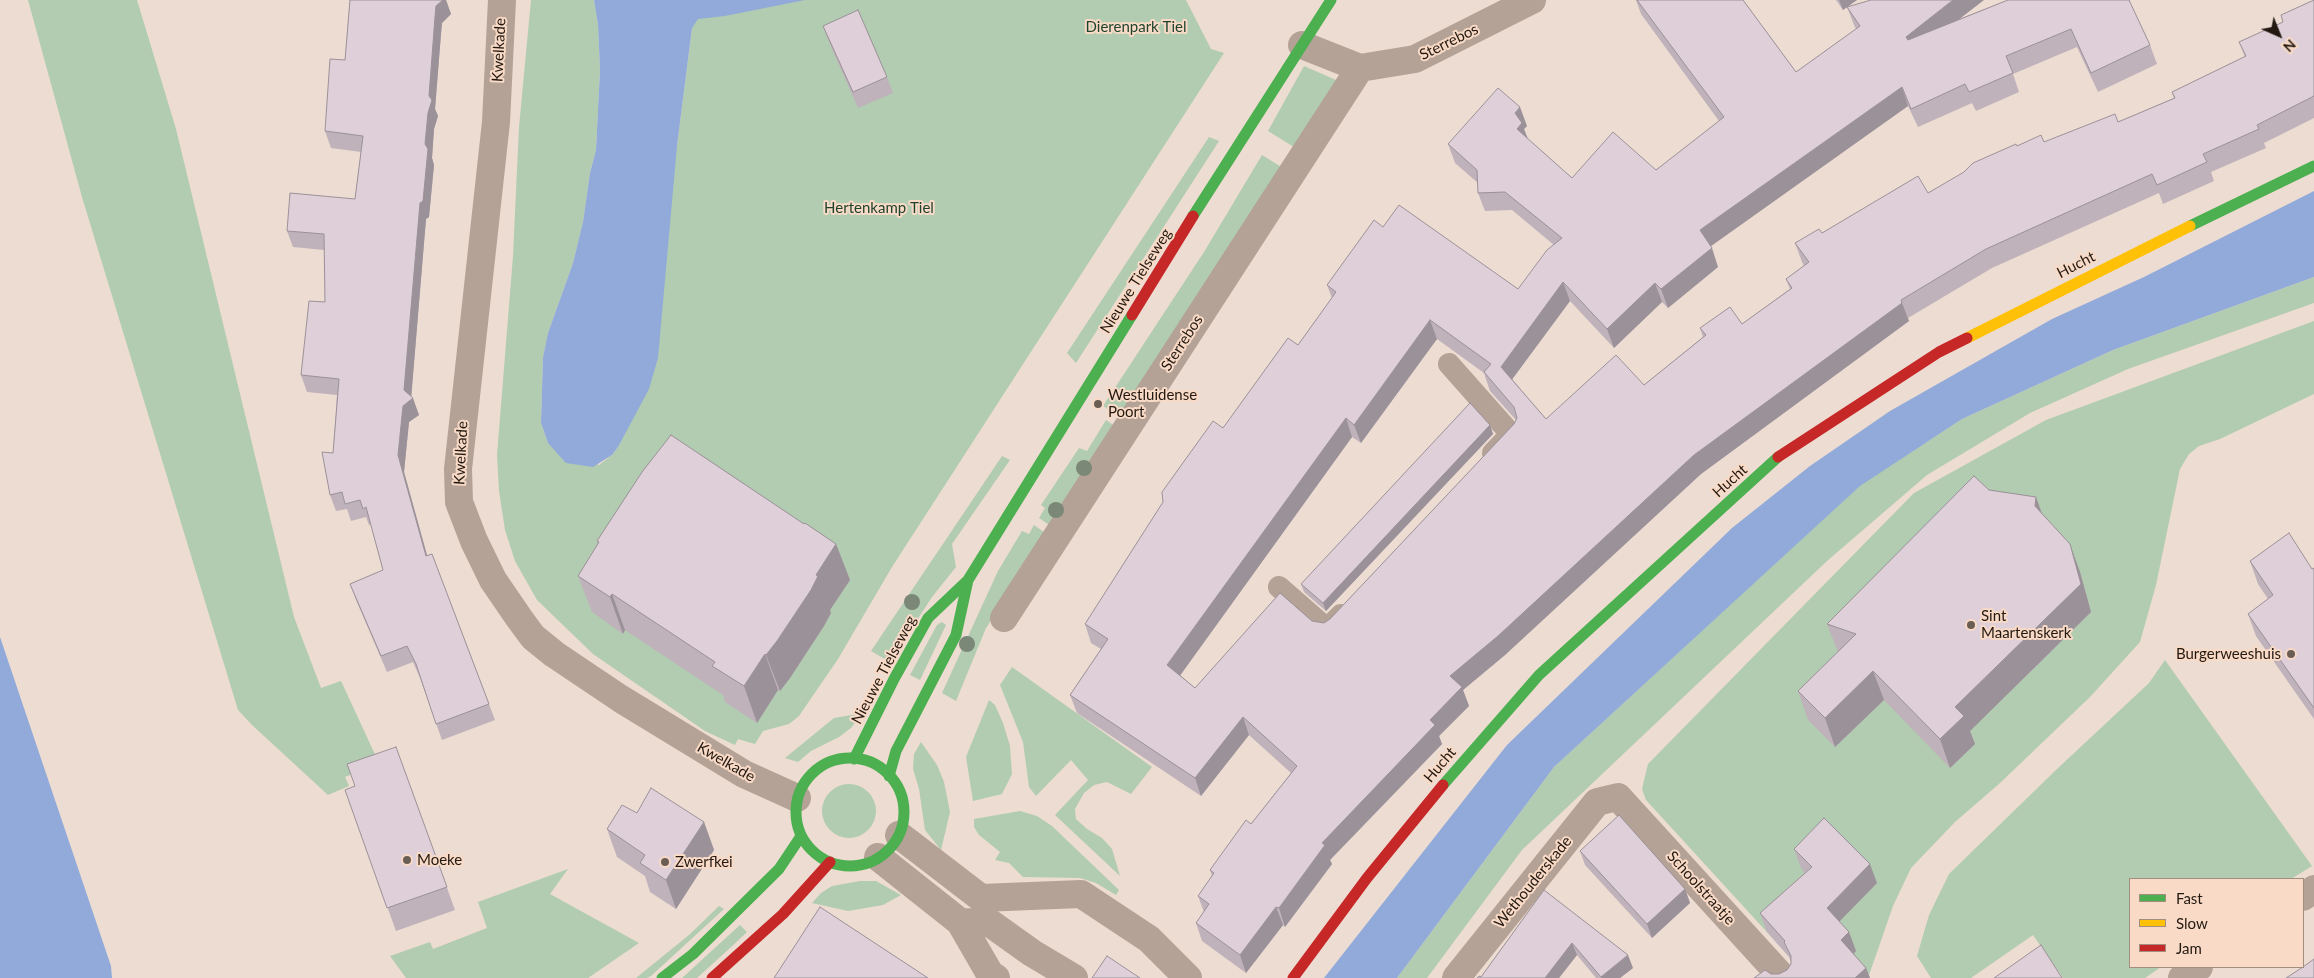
<!DOCTYPE html>
<html>
<head>
<meta charset="utf-8">
<style>
	body { margin:0 }
	#map { position:relative; width:2314px; height:978px; overflow:hidden; background:#eddcd1; font-family:Lato,sans-serif }
	canvas { display:block }
	.legend { position:absolute; left:2129px; top:878px; width:175px; height:90px; box-sizing:border-box; background:#f8dac6; border:1px solid #a38d7e; margin:0; padding:6px 9px; list-style:none; font-size:15px; color:#231911 }
	.legend li { display:flex; align-items:center; gap:10px; height:25px }
	.legend b { width:25px; border:1px solid #a38d7e }
	.north { position:absolute; left:2254px; top:10px; width:50px; height:50px; -webkit-text-stroke:4px #f8dac6; paint-order:stroke; rotate:136deg; font-size:14px; font-weight:700; line-height:20px; text-align:center; color:#231911 }
	.north::after { content:''; display:block; margin:auto; width:18px; height:22px; background:#231911; clip-path:polygon(50% 0,100% 100%,50% 72%,0 100%) }
</style>
</head>
<body>
<div id="map">
<canvas width="2314" height="978"></canvas>
<ul class="legend">
<li><b style="height:6px;background:#4caf50"></b>Fast</li>
<li><b style="height:6px;background:#ffc107"></b>Slow</li>
<li><b style="height:6px;background:#c62828"></b>Jam</li>
</ul>
<div class="north">N</div>
</div>
<script>
const ctx = document.querySelector('canvas').getContext('2d');
ctx.lineJoin = 'round';
function fill(path, color) { ctx.fillStyle = color; ctx.fill(path, 'evenodd'); }
const toPath = rows => new Path2D(rows.map(r => 'M' + r).join(''));
function strokePath(path, color, width, dash) { ctx.strokeStyle = color; ctx.lineWidth = width; ctx.lineCap = dash ? 'butt' : 'round'; ctx.setLineDash(dash || []); ctx.stroke(path); }
function label(font, color, halo, rows, align = 'center') {
  ctx.font = font + ' Lato,sans-serif'; ctx.lineWidth = 4; ctx.setLineDash([]); ctx.textBaseline = 'middle'; ctx.strokeStyle = halo; ctx.fillStyle = color; for (const [text, x, y, turn = 0] of rows) {
    ctx.save(); ctx.translate(x, y); ctx.rotate((+turn || 0) * Math.PI / 180); ctx.textAlign = isNaN(turn) ? turn : align; if (halo) ctx.strokeText(text, 0, 0); ctx.fillText(text, 0, 0); ctx.restore();
  }
}
fill(toPath([
	[28,0,137,0,176,129,294,617,321,688,341,681,379,763,345,777,349,786,328,795,252,725,238,710,82,197],
	[531,0,594,0,598,25,600,70,596,150,590,173,583,222,573,263,548,333,543,357,541,423,548,443,599,465,612,455,618,447,677,146,692,28,686,0,1186,0,1211,49,1224,53,892,567,838,659,799,716,789,724,763,731,755,744,738,739,735,745,705,731,593,654,537,600,515,561,505,530,499,491,497,455,513,256,519,127],
	[1304,66,1336,80,1294,147,1268,131],
	[1209,137,1219,141,1076,363,1067,353],
	[1262,155,1283,168,1121,417,1103,406,1204,252],
	[2314,277,2314,303,2128,369,2030,413,1927,475,1827,561,1522,850,1427,978,1397,978,1554,767,1859,486,1962,419,2113,350],
	[2314,321,2314,394,2220,439,2199,446,2189,454,2180,469,2156,585,2140,642,2090,697,2000,783,1955,822,1911,868,1893,906,1868,978,1809,978,1646,800,1642,789,1648,764,1914,493,2046,420],
	[1106,420,1116,427,1052,527,1039,518,1045,508,1041,505,1079,448,1087,451],
	[1002,456,1010,460,952,544,956,567,932,597,890,662,871,651],
	[1034,525,1048,535,986,628,956,701,942,693,998,571,1022,531,1029,534],
	[942,622,946,625,920,680,910,675,937,625],
	[2165,660,2312,866,2291,879,2130,879,2130,967,2161,967,2145,978,2063,978,2033,935,1971,978,1931,978,1917,956,1929,915,1949,874,2057,769,2149,683],
	[1012,667,1152,767,1131,794,1107,782,1094,785,1084,793,1075,809,1076,819,1087,829,1102,838,1112,849,1120,876,1055,815,1088,780,1071,760,1036,796,1029,787,1023,742,1000,685],
	[989,700,995,705,1003,723,1010,746,1012,774,1002,794,973,801,966,757],
	[863,713,851,728,839,737,811,751,798,762,785,758,834,718],
	[921,742,937,765,944,782,950,812,941,850,925,830,919,789,913,769,914,754],
	'822 811a27 27 0 1 1 54 0a27 27 0 1 1-54 0Z',
	[1020,811,1037,816,1052,826,1119,890,1116,895,1096,883,1080,878,1023,877,1009,863,995,860,1000,852,979,835,974,827,974,819],
	[568,869,550,894,639,943,588,978,406,978,390,956,430,942,433,949,487,928,478,902],
	[860,881,876,881,901,895,883,905,848,911,812,903,821,893,832,886],
	[719,906,724,909,651,976,647,978,636,978,689,935],
	[740,925,747,932,730,948,697,978,682,978]
]), '#b1ccb1');
fill(toPath([
	[594,0,805,0,725,16,698,19,692,28,677,146,658,358,649,389,618,447,612,455,593,467,566,463,548,443,541,423,543,357,548,333,573,263,583,222,590,173,596,150,600,70,598,25],
	[2314,191,2314,277,2113,350,1962,419,1860,486,1554,767,1397,978,1324,978,1507,745,1732,528,1810,466,1890,411,2052,319,2144,277],
	[0,637,111,966,112,978,0,978]
]), '#91aad9');
strokePath(toPath([
	[1449,364,1511,434,1493,453],
	[1279,587,1327,629,1341,615]
]), '#b4a296', 22);
strokePath(toPath([
	[502,0,496,122,458,469,459,502,474,541,493,580,519,618,533,637,554,654,621,699,744,774,797,798],
	[1302,45,1360,68,1415,59,1532,0],
	[1004,618,1360,68],
	[899,835,981,898,1081,894,1149,939,1188,978],
	[878,857,960,922,990,974,996,978],
	[2303,897,2314,889],
	[960,922,990,923,1032,953,1074,978],
	[1456,978,1597,802,1618,797,1783,978],
	[2182,978,2199,967]
]), '#b4a296', 28);
strokePath(toPath([
	[1193,216,1331,0],
	[2190,226,2314,166],
	'796 812a54 54 0 1 1 108 0a54 54 0 1 1-108 0Z',
	[854,759,894,679,928,618,968,580,1132,315],
	[889,776,896,751,956,635,968,580],
	[1443,785,1539,675,1778,457],
	[662,978,693,954,779,869,801,836]
]), '#4caf50', 11);
strokePath(toPath([
	[1967,338,2190,226]
]), '#ffc107', 11);
strokePath(toPath([
	[1132,315,1193,216],
	[1778,457,1939,352,1967,338],
	[712,978,783,914,830,862],
	[1293,978,1367,878,1443,785]
]), '#c62828', 11);
ctx.fillStyle = '#7b8877';
for (const [x, y] of [
	[1084,468],
	[1056,510],
	[912,602],
	[967,644]
]) { ctx.beginPath(); ctx.arc(x, y, 8, 0, 2 * Math.PI); ctx.fill(); }
fill(toPath([
	[350,0,446,0,451,14,442,23,441,34,435,109,438,116,434,129,432,158,434,165,429,217,426,219,411,397,419,415,409,422,404,472,427,556,432,554,495,720,442,740,420,678,413,662,387,672,356,600,350,584,383,570,371,524,369,525,366,517,351,521,347,509,336,511,330,495,333,453,337,395,307,392,301,375,325,302,324,250,293,247,287,231,355,199,361,152,331,148,325,131,345,60],
	[1636,0,1743,0,1796,72,1856,29,1854,25,1847,7,1843,10,1836,0,1857,0,1848,6,1959,19,2008,0,2150,45,2157,64,2098,92,2077,47,2013,74,2019,92,1976,111,1972,103,1918,127,1908,106,1710,246,1718,267,1668,308,1662,302,1614,348,1570,301,1512,379,1546,419,1644,385,1703,337,1700,328,1742,324,1790,289,1786,279,1804,266,1802,262,1795,243,1928,193,2017,146,2044,142,2118,122,2174,98,2172,92,2245,57,2239,42,2283,22,2314,0,2314,118,2264,143,2266,148,2211,172,2214,181,2163,204,2159,193,1992,268,1908,318,1909,321,1701,474,1505,655,1463,690,1469,706,1439,736,1442,744,1330,860,1332,864,1285,927,1283,925,1246,973,1202,941,1196,923,1204,912,1198,896,1212,876,1210,870,1251,824,1291,773,1249,735,1201,796,1077,713,1070,695,1101,649,1091,643,1085,624,1223,428,1298,345,1332,298,1327,285,1383,227,1518,289,1554,245,1512,210,1485,211,1478,193,1478,183,1455,163,1448,144,1527,126,1524,129,1528,139,1572,178,1656,170,1719,121,1641,14],
	[1437,339,1484,373,1490,391,1516,420,1514,424,1330,619,1324,623,1312,621,1195,688,1180,675,1352,437,1361,443],
	[823,26,887,77,893,93,858,108,829,42],
	[1490,425,1493,434,1326,611,1304,592,1301,584],
	[1989,490,2036,497,2042,514,2080,572,2091,612,1970,731,1975,744,1950,768,1884,700,1835,747,1808,720,1798,691,1838,652,1827,624],
	[597,541,836,544,850,580,830,610,831,613,824,626,790,678,780,691,778,690,757,723,725,702,723,695,625,630,623,634,592,612,578,576,598,543],
	[2250,561,2312,569,2314,568,2314,719,2256,636,2248,614,2268,599,2258,584],
	[396,747,455,910,396,931,345,790,355,786],
	[637,813,704,822,714,850,676,909,650,892,645,876,617,857,607,829],
	[1794,849,1877,883,1839,922,1849,932,1856,951,1854,954,1866,968,1870,978,1754,978,1771,974,1779,974,1787,970,1791,964,1791,962,1789,957,1767,932,1760,913,1805,873,1801,868],
	[1580,851,1685,889,1690,903,1652,938,1585,865],
	[1544,890,1633,968,1620,978,1596,978,1577,955,1559,978,1477,978,1481,977]
]), '#bfb2bb');
fill(toPath([
	[442,0,446,0,451,14,442,23,441,34,435,109,438,116,434,129,432,158,434,165,429,217,426,219,411,400,413,398,419,415,409,422,404,472,432,573,426,556,398,455,425,144,435,17,436,6],
	[1839,0,1857,0,1843,10],
	[1953,0,1984,0,1913,55,1906,37],
	[1902,87,1908,106,1707,249,1700,230],
	[1520,107,1527,126,1524,129,1529,142,1517,129,1515,113],
	[1712,248,1718,267,1668,308,1661,289],
	[1563,282,1570,301,1508,385,1501,367],
	[1655,283,1662,302,1614,348,1607,329],
	[1902,303,1909,321,1701,474,1505,655,1463,690,1469,706,1439,736,1442,744,1330,860,1332,864,1285,927,1279,908,1322,843,1430,720,1450,676,1694,455],
	[1430,320,1437,339,1361,443,1354,425],
	[1346,418,1352,437,1174,684,1167,665],
	[1490,425,1493,434,1326,611,1323,603],
	[2036,497,2046,525,2035,506],
	[836,544,850,580,830,610,831,613,824,626,790,678,780,691,766,655,816,575],
	[2070,544,2080,572,2091,612,1970,731,1975,744,1950,768,1940,739,1955,707],
	[612,594,625,630,623,634,610,597],
	[765,654,778,690,757,723,744,686],
	[1873,671,1884,700,1835,747,1825,718],
	[1243,717,1249,735,1201,796,1195,778],
	[704,822,714,850,676,909,666,880],
	[1870,864,1877,883,1834,927,1827,908],
	[1685,889,1690,903,1652,938,1647,924],
	[1276,907,1283,925,1246,973,1240,955],
	[1849,932,1856,951,1848,959,1841,940],
	[1572,943,1577,955,1559,978,1545,978],
	[1628,955,1633,968,1620,978,1602,978,1601,977],
	[1866,968,1870,978,1855,978]
]), '#9b9198');
const building = toPath([
	[350,0,443,0,436,6,435,17,429,96,432,100,428,113,425,144,428,149,423,201,420,203,404,390,413,398,403,406,398,455,426,556,432,554,489,704,436,724,416,664,407,646,381,656,350,584,383,570,366,507,363,509,360,500,345,504,342,492,330,495,322,452,333,453,339,379,301,375,309,301,325,302,324,234,287,231,290,193,355,199,363,136,325,131,330,59,345,60,350,0],
	[1637,0,1743,0,1796,72,1860,26,1847,7,1871,0,1953,0,1906,37,1908,40,2008,0,2129,0,2150,45,2091,73,2071,29,2006,56,2013,73,1969,92,1965,84,1911,109,1902,87,1700,230,1712,248,1661,289,1655,283,1607,329,1563,282,1501,367,1546,419,1616,355,1644,385,1706,335,1700,328,1730,307,1742,324,1792,288,1786,279,1809,262,1795,243,1819,229,1822,233,1918,176,1928,193,1964,172,1973,163,2016,144,2017,146,2041,135,2044,142,2115,114,2118,122,2175,98,2172,92,2246,56,2239,42,2283,22,2281,15,2314,0,2314,96,2257,125,2259,129,2203,154,2207,162,2157,185,2152,174,1986,249,1901,300,1902,303,1694,455,1498,636,1450,676,1462,687,1430,720,1435,725,1322,843,1325,845,1279,908,1276,907,1240,955,1196,923,1209,904,1198,896,1214,873,1210,870,1246,820,1251,824,1297,766,1243,717,1195,778,1070,695,1108,639,1085,624,1163,502,1162,492,1213,421,1223,428,1288,338,1298,345,1336,292,1327,285,1374,220,1383,227,1399,205,1518,289,1547,250,1562,238,1505,192,1478,193,1477,170,1448,144,1498,88,1520,107,1515,113,1522,123,1517,129,1572,178,1613,132,1656,170,1724,117,1637,0],
	[1430,320,1491,364,1484,372,1514,407,1517,418,1514,424,1330,619,1324,623,1312,621,1280,593,1195,688,1167,665,1346,418,1354,425,1430,320],
	[858,10,887,77,853,92,823,26,858,10],
	[1470,403,1490,425,1323,603,1301,584,1470,403],
	[671,435,804,524,805,523,836,544,816,575,818,576,811,590,777,641,766,655,765,654,744,686,712,666,715,662,612,594,610,597,578,576,599,542,597,541,642,472,671,435],
	[1974,476,1989,490,2036,497,2035,506,2070,544,2081,584,1955,707,1964,716,1940,739,1873,671,1825,718,1798,691,1856,634,1827,624,1974,476],
	[2289,533,2312,569,2314,568,2314,708,2248,614,2273,595,2250,561,2289,533],
	[396,747,447,887,387,908,345,790,355,786,347,764,396,747],
	[651,788,704,822,666,880,640,863,645,855,607,829,622,805,637,813,651,788],
	[1619,815,1685,889,1647,924,1580,851,1619,815],
	[1824,818,1870,864,1827,908,1849,932,1841,940,1866,968,1855,978,1754,978,1765,970,1771,974,1779,974,1787,970,1791,964,1791,956,1784,942,1785,941,1760,913,1812,867,1794,849,1824,818],
	[1544,890,1628,955,1601,977,1572,943,1545,978,1477,978,1479,976,1481,977,1544,890],
	[820,907,928,978,774,978,820,907],
	[2041,945,2062,978,1994,978,2041,945],
	[1107,956,1140,978,1092,978,1107,956],
	[2314,959,2314,978,2286,978,2303,967,2314,959]
]);
fill(building, '#decfd9');
strokePath(building, '#9b9198', 1);
for (const [x, y, r, color] of [
	[1098,404,5,"#6a5d54"],
	[1971,625,5,"#6a5d54"],
	[2291,654,5,"#6a5d54"],
	[407,860,5,"#6a5d54"],
	[665,862,5,"#6a5d54"]
]) { const dot = new Path2D(); dot.arc(x, y, r, 0, 2 * Math.PI); ctx.fillStyle = color; ctx.fill(dot); strokePath(dot, '#f8dac6', 2); }
label('15px', '#1e432d', '#f8dac6', [
	["Dierenpark Tiel",1136,27],
	["Hertenkamp Tiel",879,208]
]);
label('15px', '#231911', '#f8dac6', [
	["Sterrebos",1449,42,-26],
	["Kwelkade",499,50,-87],
	["Hucht",2076,265,-27],
	["Nieuwe Tielseweg",1136,281,-58],
	["Sterrebos",1182,343,-57],
	["Kwelkade",461,453,-87],
	["Hucht",1730,481,-42],
	["Nieuwe Tielseweg",884,670,-62],
	["Kwelkade",726,762,30],
	["Hucht",1440,765,-50],
	["Wethouderskade",1533,882,-51],
	["Schoolstraatje",1701,888,48]
]);
label('15px', '#231911', '#f8dac6', [
	["Westluidense",1108,395],
	["Poort",1108,412],
	["Sint",1981,616],
	["Maartenskerk",1981,633],
	["Burgerweeshuis",2281,654,"right"],
	["Moeke",417,860],
	["Zwerfkei",675,862]
], 'left');
</script>
</body>
</html>
